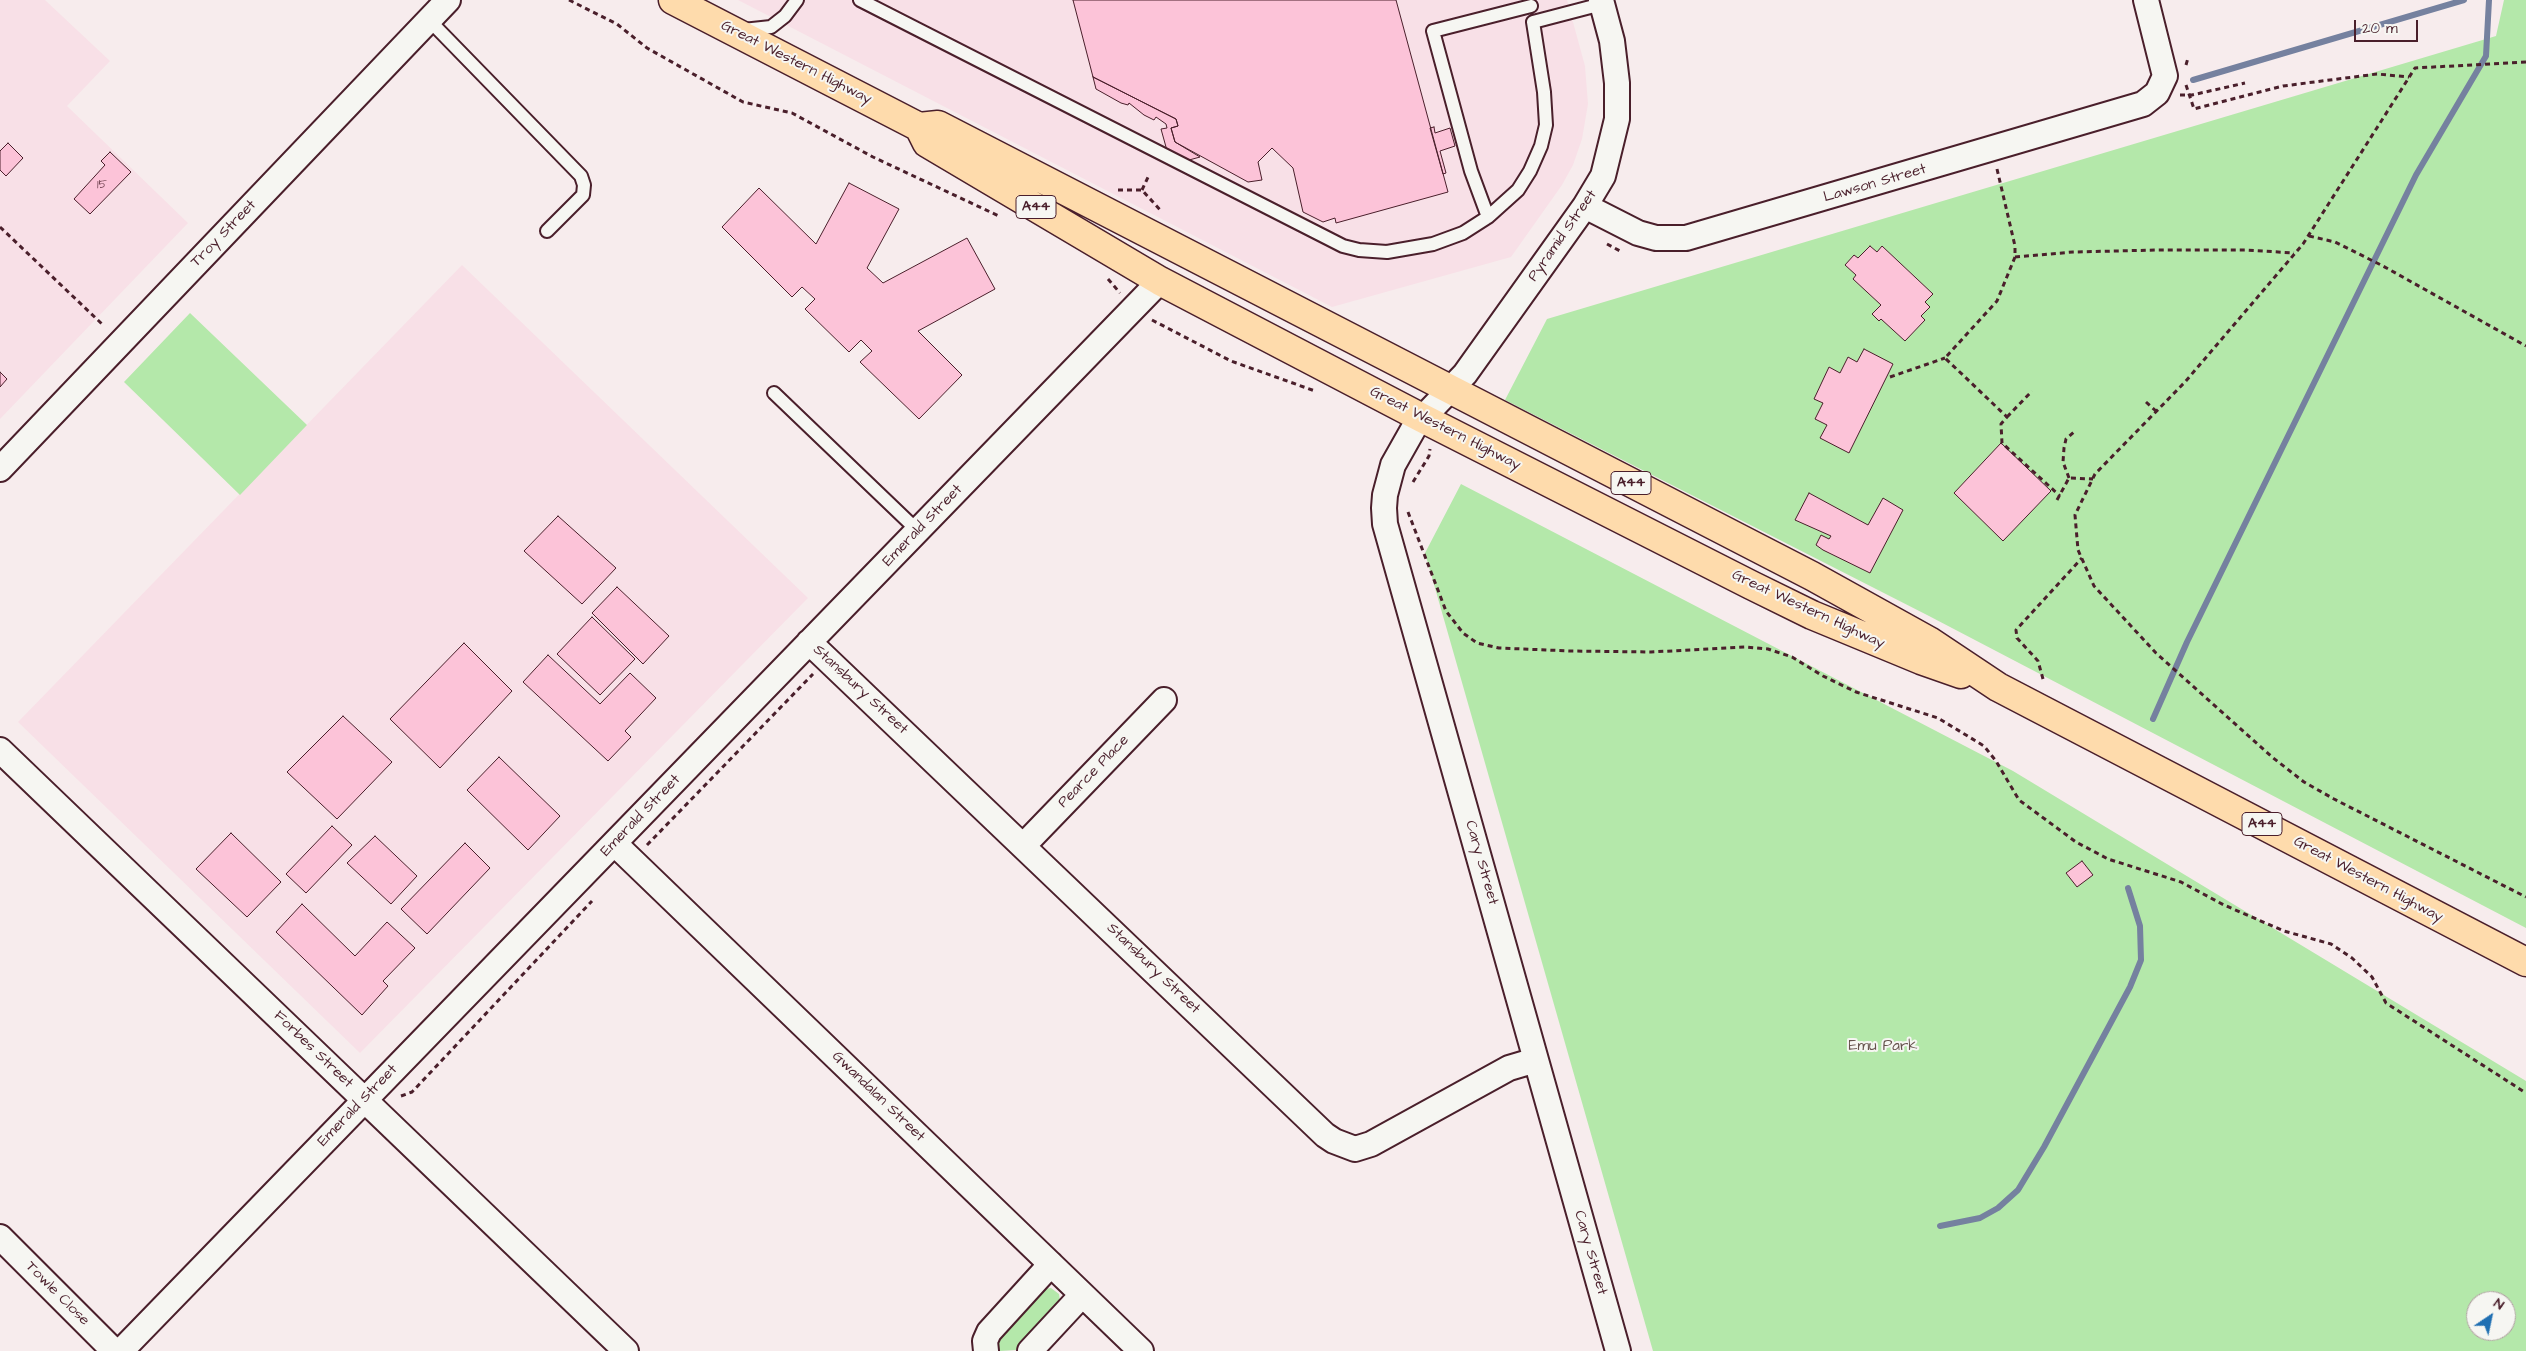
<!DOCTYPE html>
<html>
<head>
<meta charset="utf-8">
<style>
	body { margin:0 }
	#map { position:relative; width:2526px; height:1351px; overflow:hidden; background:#f7eced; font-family:"Architects Daughter",sans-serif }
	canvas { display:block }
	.north { position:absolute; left:2466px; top:1291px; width:50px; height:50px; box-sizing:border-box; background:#f6f6f2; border:1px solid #b1a0a2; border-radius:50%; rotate:34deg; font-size:14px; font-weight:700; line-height:20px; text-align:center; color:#4a1f2b }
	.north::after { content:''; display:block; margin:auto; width:18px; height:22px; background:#1f6fb2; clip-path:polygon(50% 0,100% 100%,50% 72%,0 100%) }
	.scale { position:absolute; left:2354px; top:20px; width:64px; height:22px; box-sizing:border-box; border:2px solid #4a1f2b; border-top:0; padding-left:6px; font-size:15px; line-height:18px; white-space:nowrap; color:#4a1f2b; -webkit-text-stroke:4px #f6f6f2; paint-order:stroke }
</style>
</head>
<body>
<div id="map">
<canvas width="2526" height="1351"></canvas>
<div class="north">N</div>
<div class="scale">20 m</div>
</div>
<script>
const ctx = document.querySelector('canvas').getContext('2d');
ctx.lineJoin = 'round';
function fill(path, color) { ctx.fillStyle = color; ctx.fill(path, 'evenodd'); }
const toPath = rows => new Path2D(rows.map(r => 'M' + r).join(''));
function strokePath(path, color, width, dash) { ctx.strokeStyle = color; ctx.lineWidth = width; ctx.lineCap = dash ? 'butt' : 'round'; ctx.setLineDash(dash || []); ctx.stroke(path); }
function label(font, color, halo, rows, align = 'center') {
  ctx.font = font + ' "Architects Daughter",sans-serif'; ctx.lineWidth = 4; ctx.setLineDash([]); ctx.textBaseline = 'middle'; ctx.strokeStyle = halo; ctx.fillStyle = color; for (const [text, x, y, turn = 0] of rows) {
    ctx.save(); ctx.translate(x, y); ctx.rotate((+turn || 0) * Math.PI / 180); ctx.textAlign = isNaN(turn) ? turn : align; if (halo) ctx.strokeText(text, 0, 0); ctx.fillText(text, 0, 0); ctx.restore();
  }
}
fill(toPath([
	[0,0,45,0,110,61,67,106,188,223,0,419],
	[738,0,1567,0,1585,66,1588,104,1582,139,1573,165,1562,185,1511,257,1332,307],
	[462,265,808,598,360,1053,18,722]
]), '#f8e0e7');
fill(toPath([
	[2504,0,2526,0,2526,928,1929,616,1505,400,1547,319,2496,36],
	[190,313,307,425,240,495,124,382],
	[1461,484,2013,771,2526,1081,2526,1351,1653,1351,1425,553],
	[2476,1301,2506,1301,2506,1331,2476,1331],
	[1051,1288,1059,1294,1060,1301,1057,1307,1016,1350,1000,1351,996,1340,1043,1289]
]), '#b4e8aa');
strokePath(toPath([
	[2193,80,2464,0],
	[2153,719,2187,642,2416,175,2486,56,2489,0],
	[1940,1226,1980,1218,1998,1208,2018,1190,2044,1147,2130,987,2141,960,2140,926,2128,888]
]), '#75819f', 6);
const building = toPath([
	[1073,0,1396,0,1448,192,1336,223,1335,218,1323,222,1303,212,1293,168,1272,148,1258,162,1262,180,1248,182,1175,142,1171,128,1178,126,1176,119,1093,77,1073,0],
	[1093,77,1176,119,1178,126,1171,128,1175,142,1200,157,1171,165,1161,129,1167,128,1166,124,1156,117,1154,120,1144,115,1129,103,1128,105,1121,103,1096,89,1093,77],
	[1434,127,1435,133,1450,128,1455,146,1440,151,1446,173,1443,174,1430,128,1434,127],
	[8,143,23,158,6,176,0,170,0,151,8,143],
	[110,152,131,172,90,214,74,199,105,165,101,161,110,152],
	[849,183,899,209,867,268,883,283,967,238,995,289,918,331,962,375,919,419,860,362,872,351,861,340,849,352,805,309,815,299,802,287,792,297,722,227,759,188,816,244,849,183],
	[1870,246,1877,252,1882,246,1933,294,1925,302,1930,307,1921,316,1925,320,1905,341,1881,319,1879,321,1872,314,1881,305,1853,279,1856,275,1845,265,1854,255,1858,258,1870,246],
	[1864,349,1893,364,1849,453,1820,438,1827,425,1815,419,1823,403,1814,399,1829,367,1840,373,1848,357,1857,362,1864,349],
	[0,372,7,379,0,387,0,372],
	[2001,443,2051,491,2003,541,1954,493,2001,443],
	[1809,493,1868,525,1883,498,1903,510,1870,573,1823,550,1816,545,1821,535,1829,539,1831,536,1795,520,1809,493],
	[558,516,616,568,582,604,524,551,558,516],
	[617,587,669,636,643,664,592,613,617,587],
	[592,617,635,659,600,695,557,654,592,617],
	[464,643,512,691,440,768,390,719,464,643],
	[548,655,600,704,630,673,656,698,625,731,631,737,608,761,523,682,548,655],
	[343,716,392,762,337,819,287,772,343,716],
	[499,757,560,816,528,850,467,790,499,757],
	[332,826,352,845,306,893,286,874,332,826],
	[231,833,281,882,247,917,196,869,231,833],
	[375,836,417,876,391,904,347,863,375,836],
	[465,843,490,868,427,934,401,909,465,843],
	[2082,861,2093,875,2077,887,2066,873,2082,861],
	[302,904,355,956,387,922,415,948,383,981,388,986,362,1015,276,932,302,904]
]);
fill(building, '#fcc3d8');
strokePath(building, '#4a1f2b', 1);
const lane = toPath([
	[860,0,1343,246,1359,250,1387,252,1433,244,1463,233,1488,217,1518,190,1530,171,1541,146,1546,125,1544,92,1533,22,1602,4],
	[429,20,581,176,584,185,583,195,547,231],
	[743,30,771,27,785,16,797,0],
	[1488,217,1471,171,1433,31,1531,6],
	[774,393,918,531]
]);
const street = toPath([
	[1601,0,1612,41,1617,83,1617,119,1603,176,1585,206,1465,374,1415,426,1393,465,1385,495,1384,508,1385,524,1618,1351],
	[1585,206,1638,233,1656,238,1686,238,2143,104,2157,93,2165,76,2146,0],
	[0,469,448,0],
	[809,642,1325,1135,1334,1141,1355,1149,1371,1144,1509,1068,1536,1060],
	[0,750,626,1351],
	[615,844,1141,1351],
	[1024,845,1164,700],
	[0,1237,114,1351],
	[121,1351,1160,281],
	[986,1351,985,1341,989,1332,1051,1264],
	[1030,1351,1082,1295]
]);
const highway = toPath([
	[673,0,919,127,938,125,1812,576,1929,641,1998,687,2526,962],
	[919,127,927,143,1160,281,1422,418,1751,585,1812,615,1921,660,1961,674]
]);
strokePath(lane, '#4a1f2b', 16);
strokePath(street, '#4a1f2b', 28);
strokePath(highway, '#4a1f2b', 31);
strokePath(toPath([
	[569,0,617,24,647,48,743,102,792,113,873,157,1001,217],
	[2526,62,2415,68,2303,244,2185,382,2095,474,2075,515,2078,550,2094,586,2156,653,2272,757,2304,782,2334,799,2526,897],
	[2186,65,2188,58],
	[2186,85,2194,109,2283,86,2377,74,2409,77],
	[2180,95,2192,95,2245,83],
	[1997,169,2015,246,2015,257,1997,301,1945,358,2007,417,2001,424,2002,443,2060,496],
	[1118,190,1142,190,1162,212],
	[1142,190,1149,175],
	[0,227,102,324],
	[2309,236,2335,242,2383,266,2526,346],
	[1607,244,1622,252],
	[2015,257,2073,252,2158,250,2246,250,2294,253],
	[1108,279,1120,293],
	[1152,320,1231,361,1315,391],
	[1890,377,1945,358],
	[2146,402,2156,411],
	[2007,417,2032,391],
	[2069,478,2063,462,2064,448,2066,439,2074,432],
	[1413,482,1429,456,1430,449],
	[2057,500,2069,478,2093,479],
	[1408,512,1446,611,1463,633,1477,643,1499,648,1571,651,1651,652,1746,647,1768,649,1792,657,1823,676,1856,692,1938,718,1984,746,1996,761,2019,800,2076,842,2108,859,2181,882,2224,905,2284,931,2331,944,2352,958,2372,977,2386,1003,2526,1093],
	[2043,679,2038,661,2017,638,2016,630,2082,558],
	[647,845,813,674],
	[401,1096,412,1092,592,901]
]), '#4a1f2b', 3, [5, 4]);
strokePath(lane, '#f6f6f2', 12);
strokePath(street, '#f6f6f2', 24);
strokePath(highway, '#fedbac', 28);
label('12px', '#764856', null, [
	["15",102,185]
]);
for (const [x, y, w] of [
	[1036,207,40],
	[1631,483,40],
	[2262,824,40]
]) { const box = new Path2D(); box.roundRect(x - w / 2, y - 11.5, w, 23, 4); ctx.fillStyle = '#f6f6f2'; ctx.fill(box); strokePath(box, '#4a1f2b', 1); }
label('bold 14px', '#4a1f2b', null, [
	["A44",1036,207],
	["A44",1631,483],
	["A44",2262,824]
]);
label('15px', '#4a1f2b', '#f6f6f2', [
	["Great Western Highway",796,63,27],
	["Lawson Street",1875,184,-16],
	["Troy Street",224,234,-46],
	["Pyramid Street",1563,236,-55],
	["Great Western Highway",1445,429,27],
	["Emerald Street",923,526,-46],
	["Great Western Highway",1808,610,25],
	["Stansbury Street",860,690,43],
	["Pearce Place",1094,772,-46],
	["Emerald Street",641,816,-46],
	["Cary Street",1481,863,74],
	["Great Western Highway",2368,880,28],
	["Stansbury Street",1153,969,44],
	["Forbes Street",313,1050,44],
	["Gwandalan Street",878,1097,44],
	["Emerald Street",358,1106,-46],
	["Cary Street",1590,1253,74],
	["Towle Close",57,1294,45]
]);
label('15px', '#64514b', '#f6f6f2', [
	["Emu Park",1883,1047]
]);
</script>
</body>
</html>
